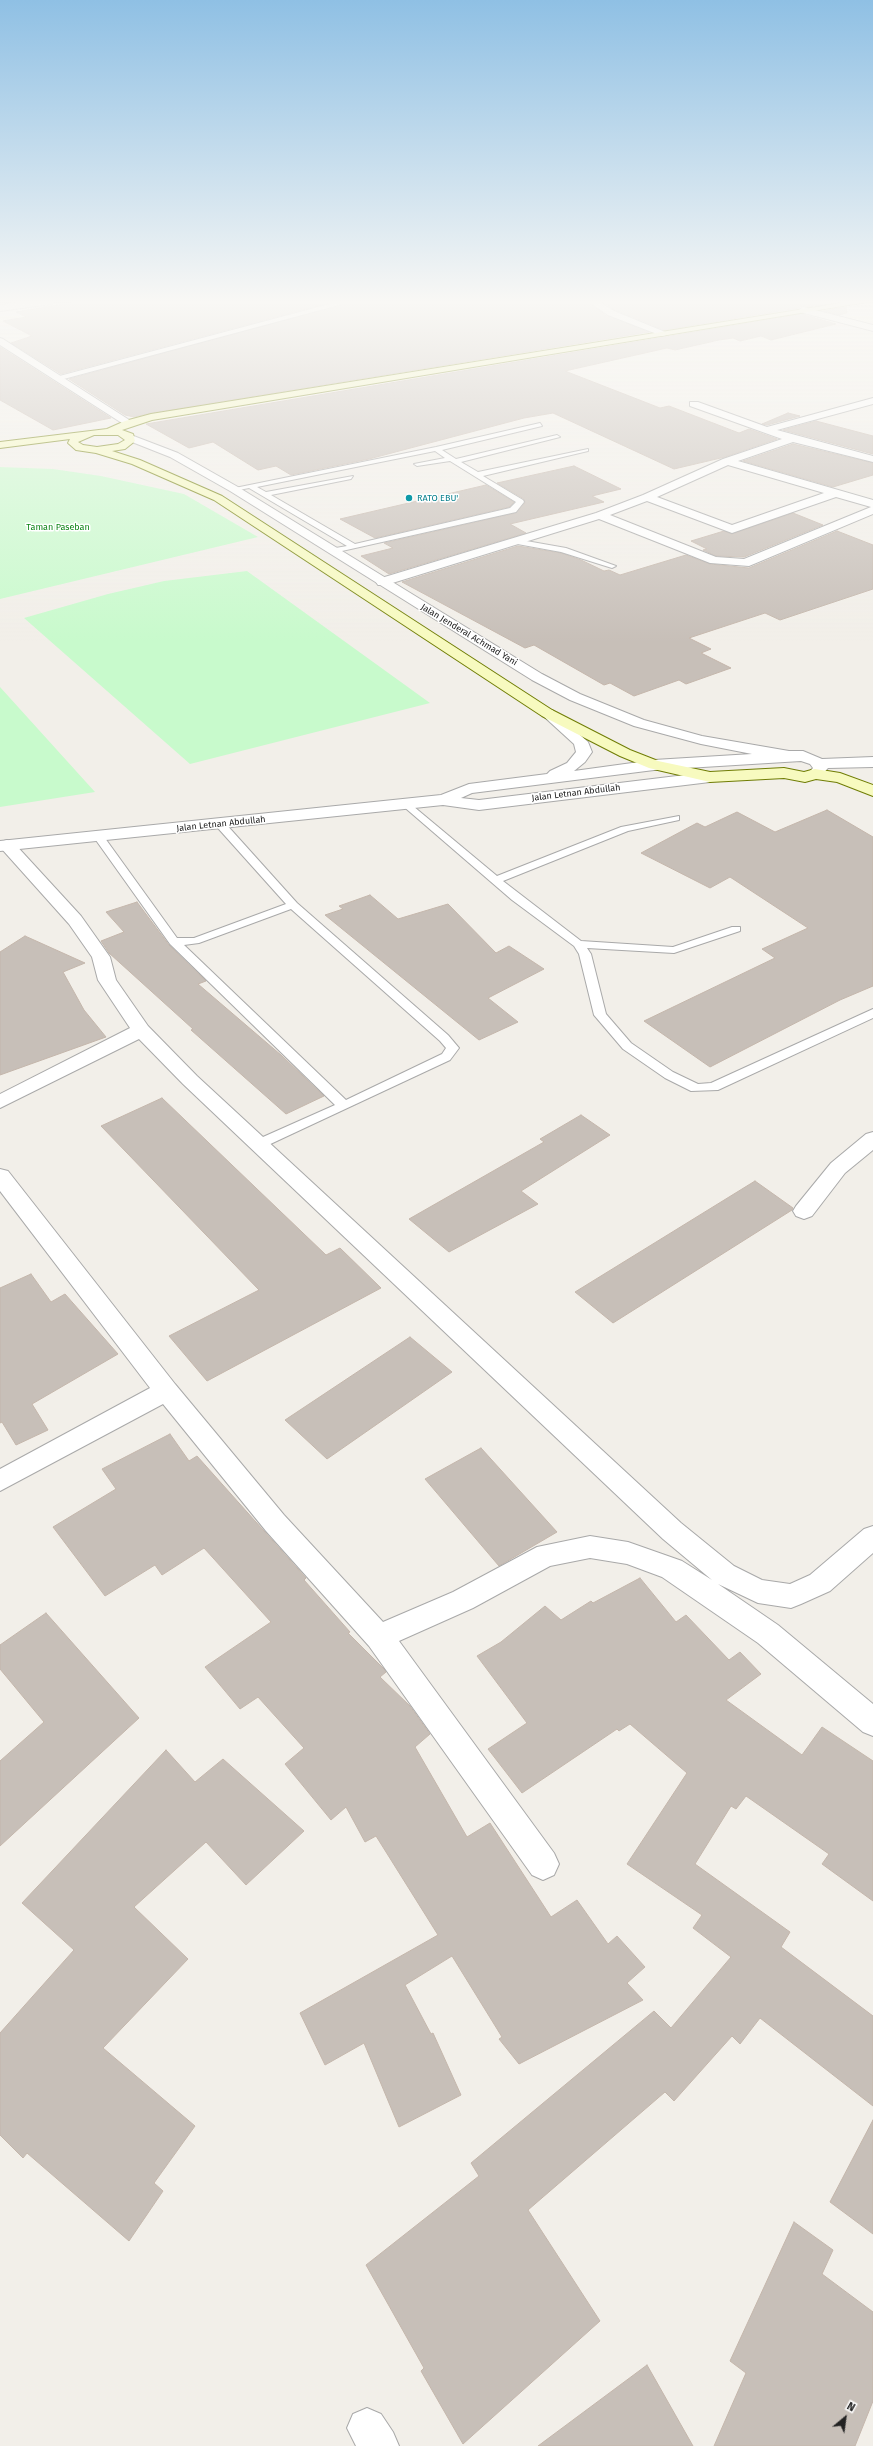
<!DOCTYPE html>
<html>
<head>
<meta charset="utf-8">
<style>
	body { margin:0 }
	#map { position:relative; width:873px; height:2446px; overflow:hidden; background:#f2efe9; font-family:"Fira Sans",sans-serif }
	canvas { display:block }
	.north { position:absolute; left:825px; top:2398px; width:40px; height:40px; -webkit-text-stroke:3px #fff; paint-order:stroke; rotate:29deg; font-size:11px; font-weight:700; line-height:16px; text-align:center; color:#222 }
	.north::after { content:''; display:block; margin:auto; width:14px; height:18px; background:#222; clip-path:polygon(50% 0,100% 100%,50% 72%,0 100%) }
</style>
</head>
<body>
<div id="map">
<canvas width="873" height="2446"></canvas>
<div class="north">N</div>
</div>
<script>
const ctx = document.querySelector('canvas').getContext('2d');
ctx.lineJoin = 'round';
function fill(path, color) { ctx.fillStyle = color; ctx.fill(path, 'evenodd'); }
const toPath = rows => new Path2D(rows.map(r => 'M' + r).join(''));
function strokePath(path, color, width, dash) { ctx.strokeStyle = color; ctx.lineWidth = width; ctx.lineCap = dash ? 'butt' : 'round'; ctx.setLineDash(dash || []); ctx.stroke(path); }
function label(font, color, halo, rows, align = 'center') {
  ctx.font = font + ' "Fira Sans",sans-serif'; ctx.lineWidth = 3; ctx.setLineDash([]); ctx.textBaseline = 'middle'; ctx.strokeStyle = halo; ctx.fillStyle = color; for (const [text, x, y, turn = 0] of rows) {
    ctx.save(); ctx.translate(x, y); ctx.rotate((+turn || 0) * Math.PI / 180); ctx.textAlign = isNaN(turn) ? turn : align; if (halo) ctx.strokeText(text, 0, 0); ctx.fillText(text, 0, 0); ctx.restore();
  }
}
fill(toPath([
	[0,467,53,469,101,476,184,494,258,537,0,599],
	[247,571,430,703,190,764,24,618,108,594,164,581],
	[0,687,95,792,0,807]
]), '#c8facc');
const building = toPath([
	[82,301,336,301,61,374,11,343,32,336,3,321,26,317,16,312,82,301],
	[355,301,587,301,607,316,649,332,151,413,134,417,125,415,69,379,355,301],
	[601,301,845,301,808,307,803,306,799,308,664,330,615,310,601,301],
	[846,307,847,313,839,315,823,311,846,307],
	[802,314,836,324,771,340,761,336,740,341,733,338,719,340,675,350,667,348,565,371,660,408,669,406,739,433,749,429,777,439,725,457,674,469,553,413,524,418,369,459,291,475,276,466,258,470,213,442,189,448,146,424,802,314],
	[0,347,111,418,53,430,0,400,0,347],
	[788,413,800,416,767,425,762,424,788,413],
	[816,421,873,436,873,454,783,430,816,421],
	[793,444,873,463,873,475,833,487,743,461,793,444],
	[574,466,621,489,592,496,604,502,510,524,526,533,389,574,361,556,393,548,384,543,516,513,525,503,524,499,497,483,574,466],
	[486,485,514,502,509,507,375,538,340,519,486,485],
	[793,513,823,525,744,557,716,556,703,550,707,549,691,541,724,531,732,534,793,513],
	[837,531,873,545,873,589,780,620,765,613,689,638,711,649,701,653,731,668,686,684,679,680,634,696,610,683,604,685,534,645,525,648,402,582,518,546,561,553,581,560,604,571,609,570,620,575,686,555,710,564,749,568,837,531],
	[827,810,873,837,873,986,840,1000,710,1067,644,1021,775,958,762,949,808,928,730,877,710,888,641,853,697,823,705,827,737,812,775,832,827,810],
	[370,895,398,919,448,904,496,953,509,946,544,969,488,998,518,1022,479,1040,325,915,343,909,339,906,370,895],
	[137,902,169,945,206,981,198,984,281,1055,324,1096,286,1114,191,1030,193,1029,109,953,101,941,124,932,106,912,137,902],
	[25,936,85,963,63,972,84,1010,106,1037,0,1075,0,952,25,936],
	[162,1098,326,1255,340,1248,381,1288,207,1381,169,1336,259,1290,101,1126,162,1098],
	[581,1115,610,1135,521,1191,538,1204,449,1252,409,1219,544,1142,540,1139,581,1115],
	[755,1181,793,1208,792,1210,613,1323,575,1292,755,1181],
	[31,1274,51,1302,65,1294,118,1354,32,1404,48,1430,16,1445,2,1422,0,1423,0,1288,31,1274],
	[410,1337,452,1372,327,1459,285,1420,410,1337],
	[170,1434,189,1461,197,1456,306,1578,304,1580,350,1632,348,1633,385,1670,386,1672,380,1677,410,1706,430,1734,415,1747,467,1837,490,1823,551,1917,577,1900,608,1944,617,1936,645,1967,627,1983,643,2000,519,2064,499,2039,502,2037,452,1956,405,1985,431,2034,433,2033,461,2095,399,2127,364,2043,325,2065,300,2013,438,1935,376,1836,365,1842,346,1807,331,1820,285,1764,304,1748,258,1697,240,1709,205,1667,271,1622,204,1548,162,1575,155,1565,105,1596,53,1527,116,1489,102,1469,170,1434],
	[481,1448,557,1532,499,1566,425,1479,481,1448],
	[640,1578,676,1622,686,1615,729,1660,740,1652,761,1674,726,1700,802,1755,822,1727,873,1761,873,1901,822,1864,829,1854,746,1796,736,1809,731,1806,695,1864,790,1932,781,1947,873,2016,873,2106,760,2018,740,2044,732,2036,674,2101,665,2092,528,2210,600,2321,463,2444,421,2371,424,2368,366,2265,479,2176,471,2163,654,2011,671,2028,731,1957,693,1928,702,1915,627,1864,687,1773,630,1724,619,1731,617,1729,522,1793,488,1749,527,1723,477,1656,501,1642,545,1606,561,1620,591,1601,593,1603,640,1578],
	[46,1613,139,1718,0,1846,0,1761,44,1722,0,1669,0,1645,46,1613],
	[166,1750,195,1782,223,1759,304,1831,246,1885,206,1842,134,1907,188,1959,103,2048,195,2126,154,2183,163,2191,129,2241,27,2153,23,2158,0,2135,0,2033,74,1950,22,1903,166,1750],
	[873,2120,873,2234,830,2202,873,2120],
	[794,2222,833,2250,822,2274,873,2312,873,2401,855,2446,714,2446,746,2373,730,2361,794,2222],
	[647,2365,693,2446,538,2446,647,2365]
]);
fill(building, '#c7bfb8');
strokePath(building, '#c4b6ab', 1);
const service = toPath([
	[540,423,542,426,442,450,456,459,557,435,560,437,461,462,478,472,588,449,588,451,483,476,523,500,524,502,516,512,333,553,329,551,330,549,347,546,249,488,234,491,230,489,436,447,540,423],
	[435,451,445,458,414,464,417,466,450,461,516,502,510,508,355,544,271,495,351,479,353,476,266,492,257,487,435,451],
	[515,539,566,548,616,566,612,568,561,552,512,543,511,541,515,539],
	[407,801,497,876,621,827,679,816,679,820,628,831,503,881,581,941,673,947,732,927,740,927,740,931,674,953,587,948,591,954,606,1014,631,1043,673,1072,698,1084,711,1083,873,1009,873,1018,718,1090,691,1091,665,1078,623,1049,594,1015,579,954,574,946,512,900,403,806,402,804,407,801],
	[221,822,225,823,297,903,448,1035,459,1048,450,1060,264,1147,254,1147,252,1144,254,1141,335,1105,170,944,93,836,98,833,102,834,177,938,194,938,286,904,217,827,217,823,221,822],
	[291,909,440,1041,446,1048,442,1054,346,1100,184,945,199,943,291,909]
]);
const minor = toPath([
	[341,301,354,301,60,380,52,378,341,301],
	[588,301,598,301,614,311,670,334,662,336,608,315,588,301],
	[803,307,873,325,873,331,800,312,799,310,803,307],
	[873,398,873,404,777,430,873,456,873,462,793,442,738,461,873,500,873,514,749,566,710,563,599,519,386,585,378,585,376,582,378,579,596,513,643,495,723,459,782,439,690,406,690,402,698,402,767,427,873,398],
	[728,465,824,493,732,525,657,497,728,465],
	[836,497,871,507,744,559,716,557,610,515,647,501,732,533,836,497],
	[7,840,13,842,81,916,110,957,116,980,148,1026,197,1076,681,1523,734,1566,762,1580,790,1584,810,1575,864,1529,873,1526,873,1553,830,1591,801,1604,791,1608,758,1603,718,1584,778,1625,873,1704,873,1736,863,1732,758,1643,662,1577,627,1564,590,1558,550,1566,473,1608,399,1641,554,1853,559,1864,554,1875,543,1880,532,1875,369,1646,266,1531,163,1404,0,1491,0,1469,150,1388,0,1191,0,1169,8,1171,175,1384,284,1515,383,1622,453,1592,537,1547,590,1536,628,1542,682,1561,712,1580,663,1539,183,1084,139,1039,0,1108,0,1094,130,1028,98,980,92,957,69,924,0,847,1,842,7,840],
	[873,1132,873,1150,845,1173,812,1216,804,1219,796,1216,793,1211,796,1206,831,1163,866,1134,873,1132],
	[367,2408,381,2414,393,2432,399,2446,356,2446,347,2428,353,2414,367,2408]
]);
const tertiary = toPath([
	[33,301,55,301,51,304,0,311,0,305,33,301],
	[0,338,3,339,134,423,129,426,125,425,0,345,0,338],
	[131,435,178,453,238,487,542,674,580,694,644,720,702,736,789,751,803,751,822,759,873,757,873,767,828,768,820,777,815,779,807,774,813,768,810,764,801,761,654,770,472,793,461,798,479,800,710,772,718,777,710,782,479,810,443,805,0,851,0,841,441,795,469,784,547,774,550,771,567,763,576,752,574,744,540,713,547,709,552,710,588,742,592,752,585,762,574,771,654,760,752,754,701,744,634,726,570,700,532,680,230,491,170,457,127,440,127,436,131,435]
]);
const secondary = toPath([
	[854,301,873,301,152,420,122,430,133,434,135,441,125,449,112,451,140,460,222,496,552,710,630,750,658,761,710,772,784,768,804,772,815,769,840,773,873,785,873,796,837,782,816,779,805,782,784,778,710,782,649,768,620,756,542,716,214,500,132,464,96,453,76,450,68,443,70,439,0,448,0,442,107,429,125,421,151,414,854,301],
	[94,435,118,435,125,440,118,444,97,447,83,445,78,442,94,435]
]);
strokePath(service, '#a9a9a9', 2);
strokePath(minor, '#a9a9a9', 2);
strokePath(tertiary, '#a9a9a9', 2);
strokePath(secondary, '#707d05', 2);
fill(service, '#fff');
fill(minor, '#fff');
fill(tertiary, '#fff');
fill(secondary, '#f7fabf');
const sky = ctx.createLinearGradient(0, 0, 0, 643);
sky.addColorStop(0, '#8fc0e4');
sky.addColorStop(0.47, '#f9f8f5');
sky.addColorStop(1, '#f9f8f500');
ctx.fillStyle = sky;
ctx.fillRect(0, 0, 873, 643);
for (const [x, y, r, color] of [
	[409,498,4,"#0f9aa8"]
]) { const dot = new Path2D(); dot.arc(x, y, r, 0, 2 * Math.PI); ctx.fillStyle = color; ctx.fill(dot); strokePath(dot, '#fff', 1.5); }
label('9px', '#0d838f', '#fff', [
	["RATO EBU'",417,498]
], 'left');
label('9px', '#0c8416', '#fff', [
	["Taman Paseban",58,527]
]);
label('9px', '#222', '#fff', [
	["Jalan Jenderal Achmad Yani",469,635,31],
	["Jalan Letnan Abdullah",576,793,-7],
	["Jalan Letnan Abdullah",221,824,-6]
]);
</script>
</body>
</html>
